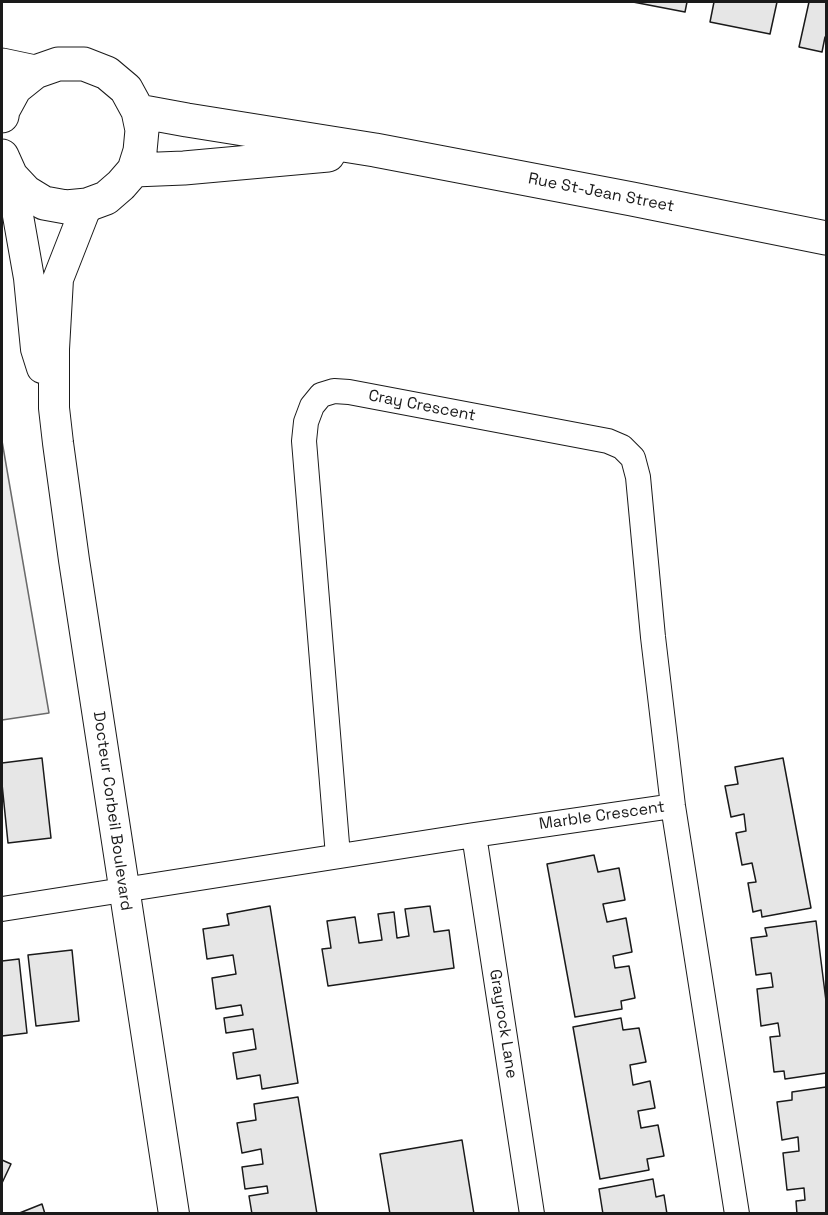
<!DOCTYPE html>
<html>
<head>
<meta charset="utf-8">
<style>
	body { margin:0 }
	#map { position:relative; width:828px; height:1215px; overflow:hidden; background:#fff; font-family:"Space Grotesk",sans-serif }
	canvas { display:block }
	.frame { position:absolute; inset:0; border:3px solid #1a1a1a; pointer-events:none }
</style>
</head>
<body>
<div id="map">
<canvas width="828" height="1215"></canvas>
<div class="frame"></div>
</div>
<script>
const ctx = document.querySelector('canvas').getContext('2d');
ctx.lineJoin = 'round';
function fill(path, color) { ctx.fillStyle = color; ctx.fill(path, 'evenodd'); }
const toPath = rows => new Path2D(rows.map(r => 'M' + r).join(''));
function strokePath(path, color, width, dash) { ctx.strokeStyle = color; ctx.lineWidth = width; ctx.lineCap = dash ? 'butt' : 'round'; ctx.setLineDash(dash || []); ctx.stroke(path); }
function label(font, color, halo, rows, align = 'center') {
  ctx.font = font + ' "Space Grotesk",sans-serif'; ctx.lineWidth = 4.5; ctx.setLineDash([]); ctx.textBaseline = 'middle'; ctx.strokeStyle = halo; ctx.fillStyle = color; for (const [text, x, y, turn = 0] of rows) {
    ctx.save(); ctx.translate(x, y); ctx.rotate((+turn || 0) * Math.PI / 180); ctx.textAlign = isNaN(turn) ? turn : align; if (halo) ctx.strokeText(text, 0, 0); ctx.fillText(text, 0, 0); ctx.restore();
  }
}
const built = toPath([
	[2,441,49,713,2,720,2,441]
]);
fill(built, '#ededed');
strokePath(built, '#6a6a6a', 1.5);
const building = toPath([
	[633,2,687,2,685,12,633,2],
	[714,2,777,2,770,34,710,22,714,2],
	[809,2,826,2,826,38,825,37,822,52,799,47,809,2],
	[42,758,51,838,8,843,2,784,2,763,42,758],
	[783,758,811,908,762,917,761,910,753,912,748,883,756,882,752,863,742,865,736,833,746,831,744,814,731,817,725,786,738,784,735,767,783,758],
	[594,855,598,872,619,868,625,900,603,904,607,922,626,918,632,952,613,956,615,968,629,966,635,998,621,1001,622,1009,575,1017,547,864,594,855],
	[270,906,298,1083,262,1089,260,1075,237,1079,233,1053,256,1049,253,1029,226,1033,224,1018,243,1015,241,1005,216,1009,212,978,236,974,233,955,207,959,203,929,229,925,227,914,270,906],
	[430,906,434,932,449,930,454,968,328,986,322,949,331,948,327,921,355,917,359,943,382,940,378,914,394,912,397,938,409,936,405,909,430,906],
	[816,921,826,1001,826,1073,785,1079,784,1071,774,1072,770,1037,780,1036,778,1023,761,1026,757,989,773,987,771,973,756,975,751,938,767,936,765,928,816,921],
	[72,950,79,1021,36,1026,28,955,72,950],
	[19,959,27,1033,2,1036,2,961,19,959],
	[621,1018,623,1030,639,1028,646,1062,630,1065,633,1085,650,1081,655,1108,638,1111,641,1128,658,1125,664,1156,647,1159,649,1170,600,1179,573,1027,621,1018],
	[826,1087,826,1214,797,1214,796,1201,805,1200,804,1188,787,1190,783,1153,799,1151,798,1137,782,1140,777,1102,792,1100,792,1092,826,1087],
	[298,1097,317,1214,252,1214,249,1196,268,1193,267,1186,245,1189,242,1167,263,1164,261,1149,242,1153,237,1123,256,1120,254,1104,298,1097],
	[462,1140,474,1214,390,1214,380,1154,462,1140],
	[2,1160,11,1164,2,1183,2,1160],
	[653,1179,656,1197,664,1195,667,1214,603,1214,599,1189,653,1179],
	[42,1204,45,1214,17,1214,42,1204]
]);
fill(building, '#e6e6e6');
strokePath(building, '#1a1a1a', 1.5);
const minor = toPath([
	[474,835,532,1214],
	[338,856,304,441,306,422,312,406,321,395,334,391,349,392,608,441,622,447,633,458,638,477,653,637,673,806,737,1214],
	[2,909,474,835,673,806]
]);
const tertiary = toPath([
	[11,176,29,278,36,349,42,368],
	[87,205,58,279,54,349,54,408,58,443,74,560,174,1214]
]);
const secondary = toPath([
	[2,65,35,72],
	[138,111,187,120,375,150,632,199,826,238],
	[2,116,3,110,15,88,35,72,58,64,84,64,107,73,126,89,138,111,142,130,140,151,134,170,121,185,106,198,87,205,66,207,44,203,26,192,11,176,2,156],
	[134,170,184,168,328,155]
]);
strokePath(minor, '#1a1a1a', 26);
strokePath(tertiary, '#1a1a1a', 32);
strokePath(secondary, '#1a1a1a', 35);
strokePath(minor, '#fff', 24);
strokePath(tertiary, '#fff', 30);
strokePath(secondary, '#fff', 33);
label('16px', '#1a1a1a', '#fff', [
	["Rue St-Jean Street",601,193,11],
	["Cray Crescent",422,406,11],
	["Docteur Corbeil Boulevard",112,811,82],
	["Marble Crescent",602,816,-8],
	["Grayrock Lane",503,1024,81]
]);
</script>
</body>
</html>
